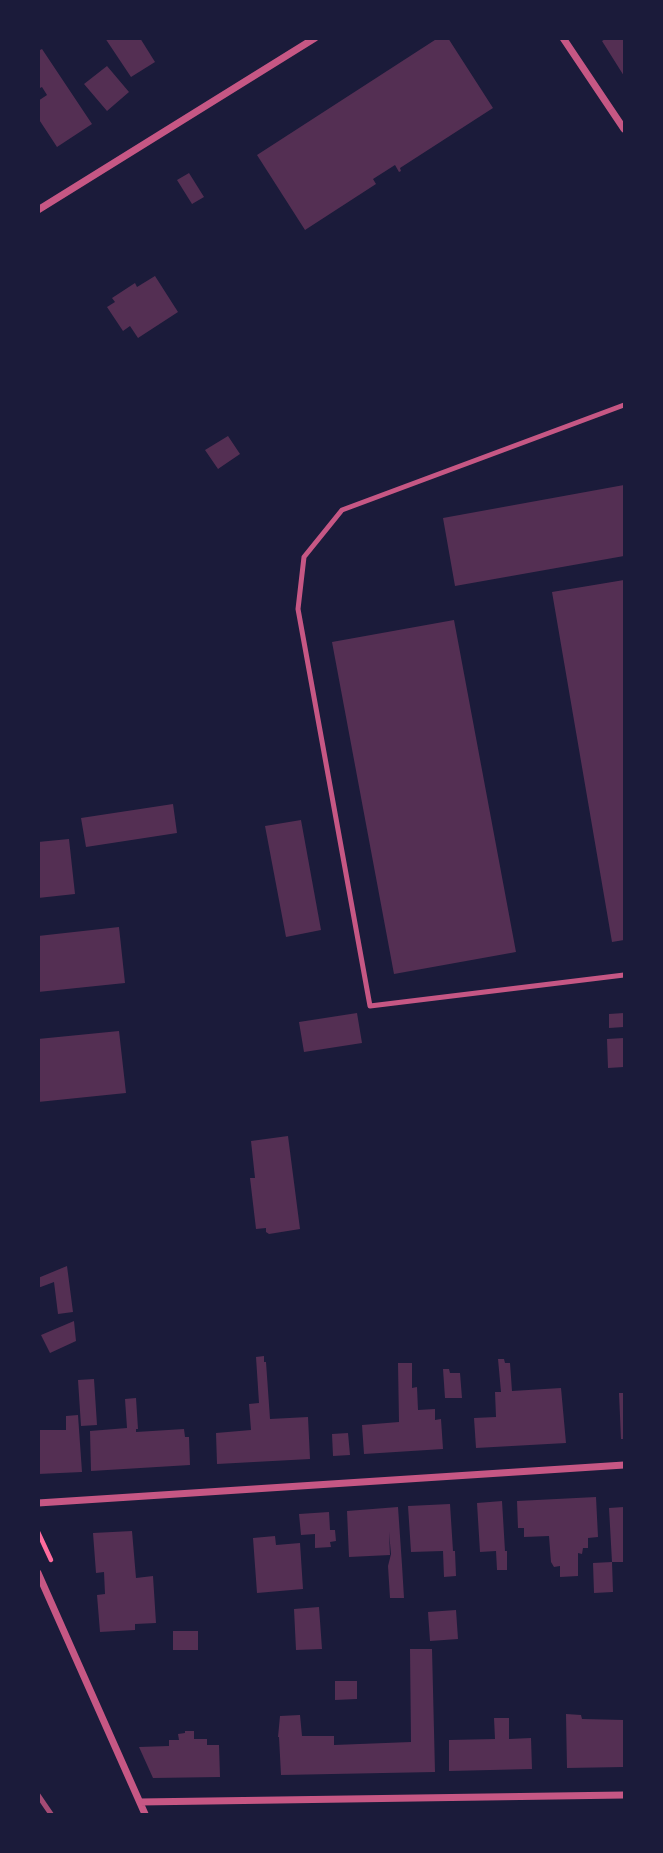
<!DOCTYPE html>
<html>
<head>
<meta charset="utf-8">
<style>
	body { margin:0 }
	#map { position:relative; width:663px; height:1853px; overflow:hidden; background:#1b1b3a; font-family:Cabin,sans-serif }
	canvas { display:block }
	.frame { position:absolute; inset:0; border:40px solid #1b1b3a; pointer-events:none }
</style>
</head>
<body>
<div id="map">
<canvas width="663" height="1853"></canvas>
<div class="frame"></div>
</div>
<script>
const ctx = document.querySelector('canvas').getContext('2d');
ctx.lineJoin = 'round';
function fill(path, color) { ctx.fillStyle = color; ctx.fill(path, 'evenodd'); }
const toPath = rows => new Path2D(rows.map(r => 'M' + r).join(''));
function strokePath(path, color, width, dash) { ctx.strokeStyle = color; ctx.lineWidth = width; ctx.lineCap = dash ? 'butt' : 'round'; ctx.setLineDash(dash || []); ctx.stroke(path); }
fill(toPath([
	[105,38,140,38,155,62,131,77],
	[438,38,448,38,493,108,400,168,401,171,399,172,395,165,373,179,376,184,305,230,257,155],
	[607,38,624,38,624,76,602,41],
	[42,49,92,124,57,147,38,118,38,101,47,95,42,87,38,89,38,51],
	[107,66,129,92,107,111,84,84],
	[189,173,204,197,192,204,177,180],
	[155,276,178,312,138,338,130,326,123,331,107,307,115,302,112,298,135,283,137,287],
	[228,436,240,454,218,469,205,450],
	[624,485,624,556,455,586,443,518],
	[624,580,624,940,612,942,552,592],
	[454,620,516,952,394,974,332,642],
	[173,804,177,833,86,847,81,818],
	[301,820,321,930,286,937,265,826],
	[69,839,75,894,38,898,38,842],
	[119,927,125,983,38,992,38,936],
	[357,1013,362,1043,304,1052,299,1022],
	[624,1013,624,1027,609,1028,609,1014],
	[119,1031,126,1093,38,1102,38,1039],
	[624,1038,624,1067,608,1068,607,1039],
	[288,1136,300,1229,269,1234,266,1232,266,1228,256,1229,250,1178,255,1178,251,1141],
	[67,1266,73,1312,58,1314,54,1282,38,1288,38,1278],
	[74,1321,76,1341,50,1353,41,1335],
	[264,1356,264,1362,266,1362,270,1419,308,1417,310,1459,217,1464,216,1433,251,1430,249,1404,259,1403,256,1357],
	[498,1359,504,1359,505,1363,510,1363,512,1391,561,1388,566,1443,476,1448,474,1418,496,1417,495,1392,501,1392],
	[398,1363,412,1363,412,1388,417,1387,418,1410,435,1409,435,1420,441,1419,443,1449,364,1454,362,1425,399,1422],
	[443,1369,449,1369,450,1373,460,1373,462,1398,445,1398],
	[94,1379,97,1425,81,1426,78,1380],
	[619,1393,624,1393,624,1439,621,1439],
	[136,1398,138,1429,136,1429,136,1432,184,1429,185,1437,189,1437,190,1465,91,1471,90,1431,127,1428,125,1399],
	[78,1415,82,1472,38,1474,38,1430,66,1430,66,1416],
	[348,1433,350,1455,333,1456,332,1434],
	[596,1497,598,1537,588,1538,588,1548,583,1548,582,1554,578,1553,578,1576,560,1577,560,1566,554,1567,551,1562,549,1536,524,1537,524,1528,518,1528,517,1501],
	[502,1501,505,1551,507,1551,507,1570,497,1570,496,1551,480,1552,477,1503],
	[450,1504,453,1551,455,1551,456,1576,444,1577,443,1551,411,1552,408,1506],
	[398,1507,402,1565,404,1598,390,1598,388,1566,391,1554,389,1532,390,1555,349,1557,347,1511],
	[624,1507,624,1562,612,1562,609,1508],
	[329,1512,330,1530,335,1530,336,1541,330,1542,331,1547,315,1548,315,1534,301,1535,299,1514],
	[132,1531,136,1578,153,1576,156,1623,135,1624,135,1630,100,1632,97,1595,105,1594,104,1572,96,1573,93,1533],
	[275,1536,276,1545,300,1543,303,1589,257,1593,253,1538],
	[612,1562,613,1592,594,1593,593,1563],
	[319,1607,322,1649,296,1650,294,1609],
	[456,1610,458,1639,430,1641,428,1612],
	[173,1631,198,1631,198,1650,173,1650],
	[410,1649,432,1649,435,1772,281,1775,279,1737,278,1737,280,1716,300,1715,302,1736,334,1736,334,1745,411,1742],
	[335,1681,357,1681,357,1699,335,1700],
	[566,1714,581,1715,582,1719,624,1720,624,1767,567,1768],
	[494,1718,509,1718,509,1739,531,1738,532,1769,449,1771,449,1740,495,1739],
	[185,1731,194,1731,194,1739,207,1739,207,1745,219,1745,220,1777,153,1778,139,1747,169,1746,169,1740,179,1740,178,1734,185,1733]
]), '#542f53');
strokePath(toPath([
	[38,1532,51,1560]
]), '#ff6b9d', 4.5);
strokePath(toPath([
	[624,405,342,510,304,557,298,609,370,1006,624,975]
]), '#c65784', 5);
strokePath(toPath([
	[563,38,624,129],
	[38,210,315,38],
	[38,1503,624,1465],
	[38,1573,145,1814],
	[140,1802,624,1795]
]), '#c65784', 7);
strokePath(toPath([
	[38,1795,51,1814]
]), '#a44b75', 5);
</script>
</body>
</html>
